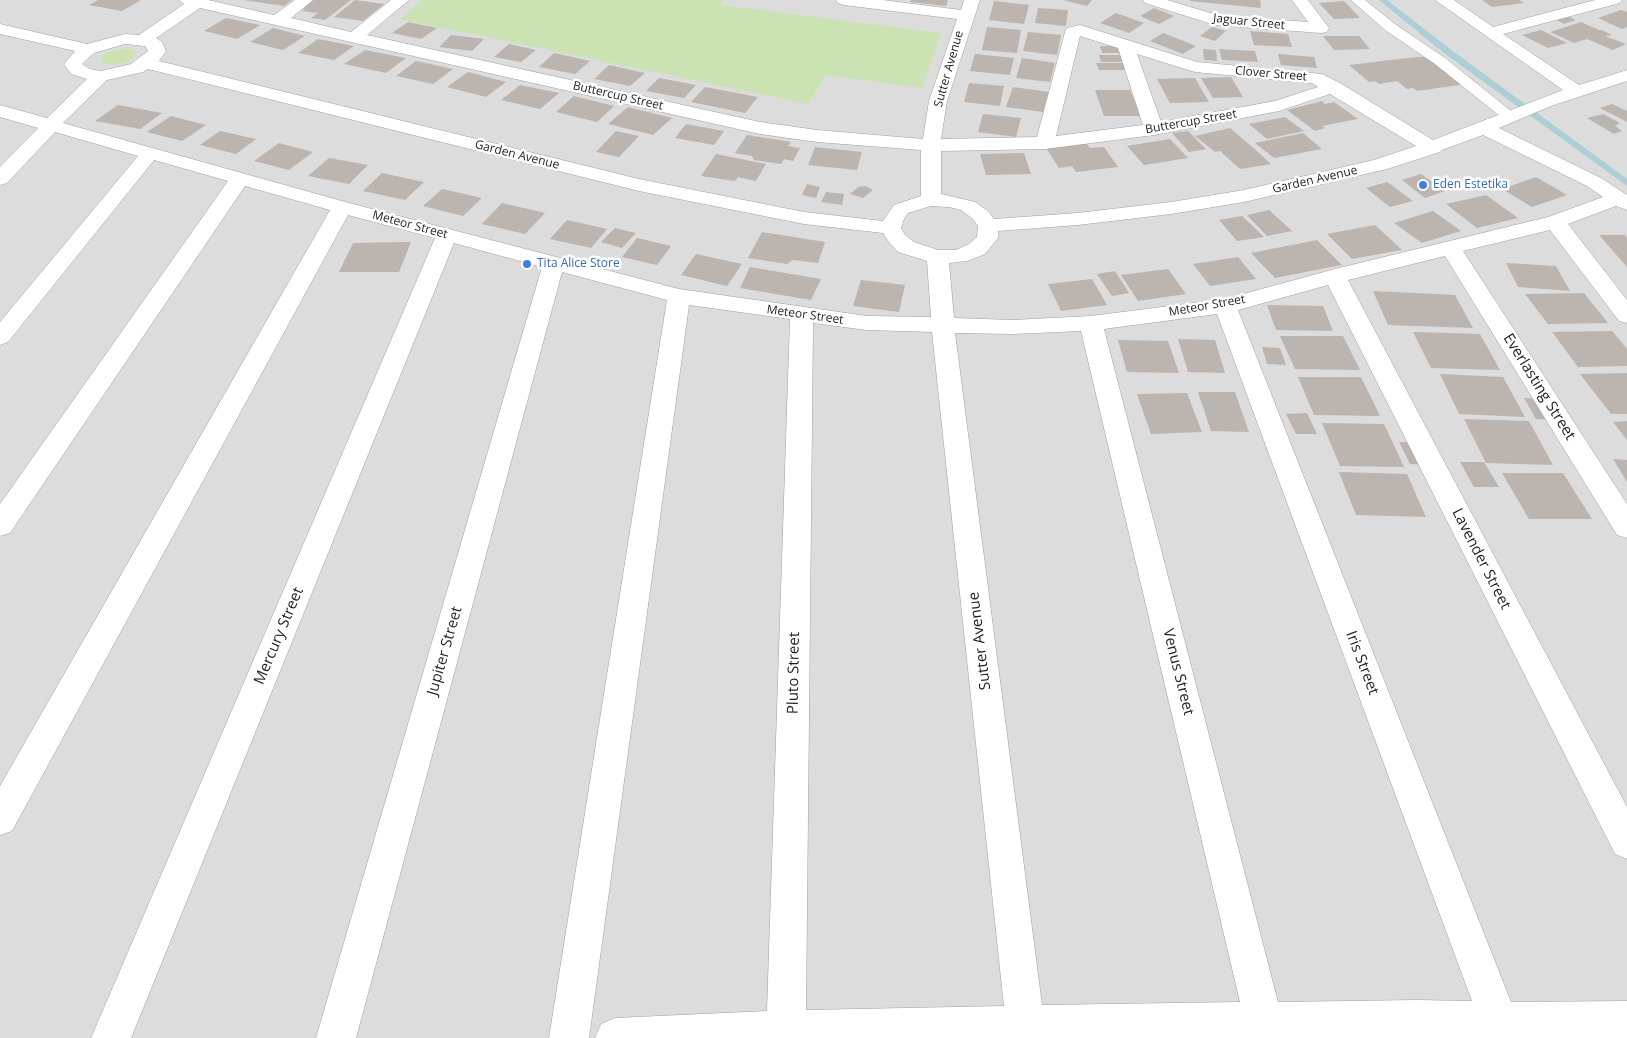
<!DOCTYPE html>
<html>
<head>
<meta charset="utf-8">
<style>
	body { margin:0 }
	canvas { display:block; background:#eeebe6 }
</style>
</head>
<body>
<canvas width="1627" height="1038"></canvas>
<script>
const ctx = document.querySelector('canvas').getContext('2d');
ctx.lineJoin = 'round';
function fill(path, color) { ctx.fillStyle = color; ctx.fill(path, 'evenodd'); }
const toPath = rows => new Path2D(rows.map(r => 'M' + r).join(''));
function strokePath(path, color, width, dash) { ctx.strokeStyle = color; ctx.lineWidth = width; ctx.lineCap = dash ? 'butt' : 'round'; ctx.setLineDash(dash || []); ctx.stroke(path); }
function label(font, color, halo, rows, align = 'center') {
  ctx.font = font + ' "Open Sans",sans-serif'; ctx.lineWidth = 5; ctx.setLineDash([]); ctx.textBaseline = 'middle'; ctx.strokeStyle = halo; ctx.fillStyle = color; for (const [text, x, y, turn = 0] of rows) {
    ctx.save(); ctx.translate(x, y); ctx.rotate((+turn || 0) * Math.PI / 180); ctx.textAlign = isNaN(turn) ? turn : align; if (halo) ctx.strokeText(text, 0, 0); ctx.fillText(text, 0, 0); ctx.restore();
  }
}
fill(toPath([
	[0,0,1627,0,1627,1038,0,1038]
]), '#dcdcdc');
fill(toPath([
	[422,0,723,0,721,5,941,33,922,88,826,75,808,104,400,19],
	[121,49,129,49,137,53,131,60,124,63,115,65,102,63,101,57,105,53]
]), '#cbe3b2');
fill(toPath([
	[1379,0,1387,0,1450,49,1627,179,1627,186,1444,53,1379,0]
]), '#abced7');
fill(toPath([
	[98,0,141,0,122,11,89,5],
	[243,0,292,0,284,6],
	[315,0,351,0,325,20,311,18,318,13,302,11,305,9,300,8,309,1],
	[355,0,384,4,363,21,334,17],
	[911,0,948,0,946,6,910,2],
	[1063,0,1092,0,1087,6],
	[1190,0,1260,0,1261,8,1190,1],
	[1482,0,1519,0,1524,3,1492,7],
	[994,1,1029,5,1024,24,989,20],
	[1344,1,1360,18,1334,19,1319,3],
	[1038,8,1068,10,1066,26,1035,23],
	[1154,8,1174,16,1159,24,1140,16],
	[1621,10,1627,12,1627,27,1622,29,1598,18],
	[1116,13,1144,23,1129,33,1100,23],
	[1569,17,1576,20,1564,24,1557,20],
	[226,18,260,25,237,39,204,31],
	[408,22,437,28,421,39,392,33],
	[1581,22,1599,30,1602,30,1612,35,1605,36,1626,44,1613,50,1587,39,1574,43,1550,32],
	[987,27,1021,30,1017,53,982,50],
	[1212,27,1226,31,1215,41,1200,36],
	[273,28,305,36,283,50,250,42],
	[1541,30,1567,43,1548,48,1522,35],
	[1250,31,1288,34,1292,47,1254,45],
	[1028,32,1061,35,1057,55,1023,51],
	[1163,33,1196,46,1183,54,1150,41],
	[451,35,484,39,472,51,439,47],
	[1323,36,1359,36,1370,49,1334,50],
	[318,39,354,46,334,60,298,53],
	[509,44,536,50,521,62,494,57],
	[1100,46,1122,46,1124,53,1102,53],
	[1203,49,1216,50,1217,61,1204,60],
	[1219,49,1255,51,1258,62,1222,60],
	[365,50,406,58,386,73,344,64],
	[554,53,590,61,575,74,539,67],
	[975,54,1014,58,1010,75,970,71],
	[1278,54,1314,57,1317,68,1281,65],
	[1099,55,1121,55,1123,62,1101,62],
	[1416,57,1429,57,1466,84,1417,91,1413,88,1407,89,1397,81,1379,84,1375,81,1369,82,1349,65],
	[1022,58,1055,63,1050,82,1016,78],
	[416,61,453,69,433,84,396,76],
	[1096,63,1123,63,1126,70,1099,70],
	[609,65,645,73,630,86,594,79],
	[468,72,506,82,486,97,447,87],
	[1231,77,1243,97,1213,98,1201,78],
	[659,78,696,85,684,98,646,91],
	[1195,78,1209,102,1170,103,1157,79],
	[969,83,1004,86,1000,106,964,102],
	[520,85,559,93,540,109,501,100],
	[705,87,758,97,745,113,691,102],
	[1013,87,1049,92,1043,112,1006,107],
	[1095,90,1130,90,1141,116,1104,116],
	[574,96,614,106,597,122,556,112],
	[1322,101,1325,104,1334,102,1358,119,1322,126,1325,128,1315,131,1287,110],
	[1612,104,1627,111,1627,122,1600,108],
	[118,105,162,113,140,129,95,121],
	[628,107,672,118,653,135,608,124],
	[983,114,1021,118,1016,137,978,132],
	[1603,114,1620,123,1615,126,1622,131,1614,134,1587,118],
	[171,116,206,125,182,141,147,132],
	[1285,117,1304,131,1267,139,1249,124],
	[686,124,724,131,714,145,675,138],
	[1230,128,1250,145,1271,164,1240,169,1220,151,1215,152,1195,136],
	[220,131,256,139,236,154,200,145],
	[616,131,639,136,619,157,596,152],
	[1188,131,1206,149,1189,152,1172,133],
	[1303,133,1322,149,1274,158,1255,143],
	[747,135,791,142,788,146,800,148,793,161,784,159,781,164,754,160,752,156,735,153],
	[1170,139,1188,158,1144,165,1127,146],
	[279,143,313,152,289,170,254,161],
	[1067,144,1087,144,1090,148,1104,147,1118,167,1076,172,1072,166,1059,168,1046,148],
	[815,147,862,152,857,170,808,165],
	[1024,153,1031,174,986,175,980,154],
	[716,154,766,164,756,181,738,177,735,181,701,176],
	[329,158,368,165,349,184,308,176],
	[382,173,424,182,405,200,363,191],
	[1421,174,1445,191,1425,198,1402,180],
	[1536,177,1567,195,1532,207,1502,189],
	[1387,182,1413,201,1390,207,1366,188],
	[807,184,820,187,816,198,802,195],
	[865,186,873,190,863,198,850,194,858,187],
	[442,189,482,198,463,216,423,206],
	[826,192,844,194,842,205,821,202],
	[1486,195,1518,218,1477,228,1446,204],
	[502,203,545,213,525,234,482,224],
	[1269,210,1292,231,1267,236,1247,215],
	[1433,211,1461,231,1422,243,1394,223],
	[1242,216,1264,237,1237,241,1219,220],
	[567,220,607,229,591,248,550,239],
	[1375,225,1402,250,1352,259,1327,234],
	[615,228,636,233,622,248,601,242],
	[762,232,825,242,818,263,793,260,787,264,748,258],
	[1599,235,1625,235,1627,238,1627,267],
	[637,238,671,246,657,265,622,257],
	[1317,240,1342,265,1275,278,1251,253],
	[411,242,399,272,339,272,353,243],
	[696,254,742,264,727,286,681,275],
	[1238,257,1256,279,1210,286,1193,264],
	[1506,263,1556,266,1570,291,1518,287],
	[750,267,821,279,811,300,740,288],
	[1168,269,1186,294,1138,301,1121,275],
	[1115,271,1129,293,1112,296,1097,274],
	[1092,279,1107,305,1061,311,1048,284],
	[861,280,905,285,899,312,853,306],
	[1373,291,1455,295,1473,328,1388,325],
	[1584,293,1608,323,1548,324,1525,294],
	[1267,305,1323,306,1333,331,1276,330],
	[1612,331,1627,349,1627,366,1578,367,1552,332],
	[1413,332,1480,334,1500,370,1431,368],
	[1280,336,1343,336,1360,370,1295,369],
	[1178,339,1215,340,1225,373,1188,372],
	[1118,340,1168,341,1179,373,1127,372],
	[1262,347,1280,348,1286,365,1267,364],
	[1627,373,1627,414,1611,414,1580,374],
	[1440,374,1503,377,1525,417,1459,414],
	[1298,377,1361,377,1380,416,1314,415],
	[1198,392,1235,392,1249,432,1211,431],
	[1187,393,1202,432,1151,434,1137,394],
	[1524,398,1546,399,1559,420,1536,419],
	[1307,413,1317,434,1296,434,1286,414],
	[1464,419,1529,421,1553,465,1486,463],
	[1627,421,1627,440,1613,422],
	[1322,423,1384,424,1404,467,1340,466],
	[1399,442,1417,442,1428,465,1410,464],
	[1613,459,1627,460,1627,482],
	[1460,462,1484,462,1499,487,1474,487],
	[1339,472,1407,474,1426,517,1356,515],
	[1502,473,1563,473,1592,519,1529,519]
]), '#bbb4af');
const service = toPath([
	[1351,0,1365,0,1395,24,1445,58,1516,115,1518,118,1516,121,1506,121,1435,64,1385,30,1351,0]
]);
const minor = toPath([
	[179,0,208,0,274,15,295,0,313,0,291,18,351,32,391,0,409,0,367,35,760,122,817,130,923,139,929,101,957,19,844,5,838,3,836,0,883,0,961,10,964,0,980,0,947,101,941,139,1037,137,1065,32,1067,28,1080,25,1197,62,1322,74,1340,83,1433,140,1563,90,1435,0,1454,0,1493,27,1595,0,1622,0,1620,3,1503,34,1579,85,1627,70,1627,81,1551,106,1499,128,1601,178,1627,195,1627,210,1616,206,1568,224,1627,300,1627,323,1619,321,1550,230,1463,251,1627,504,1627,538,1617,535,1445,256,1348,280,1627,807,1627,859,1615,854,1328,285,1238,310,1511,1002,1627,1001,1627,1038,595,1038,601,1024,615,1018,767,1011,790,319,689,305,589,1038,549,1038,667,300,562,272,356,1038,316,1038,542,267,454,243,131,1038,91,1038,435,238,348,215,12,831,0,835,0,786,330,210,245,186,10,533,0,536,0,504,228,181,154,160,8,342,0,345,0,322,138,156,55,132,7,183,0,185,0,167,38,128,0,117,0,105,47,118,87,79,71,74,64,64,75,51,0,34,0,24,87,44,125,34,139,35,184,4,179,0],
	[200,8,760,134,817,142,921,150,921,196,894,205,883,221,804,212,639,179,159,61,166,51,162,42,156,38,200,8],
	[1080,36,1118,48,1143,125,1056,136,1080,36],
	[125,44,145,46,148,51,131,64,101,71,90,69,82,64,94,53,125,44],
	[1137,54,1195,72,1312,83,1318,87,1275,101,1161,122,1137,54],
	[148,69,639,191,804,224,883,233,889,242,898,252,927,261,931,317,867,316,679,289,349,203,63,123,107,80,143,72,148,69],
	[1330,94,1416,146,1374,160,1244,190,1171,202,1078,213,994,219,988,211,975,202,941,194,941,151,1045,149,1154,135,1279,111,1330,94],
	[1483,135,1587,186,1603,197,1548,217,1335,269,1225,299,1091,316,1013,320,954,318,949,263,967,261,985,254,998,238,998,231,1078,225,1171,214,1244,202,1387,169,1440,152,1442,150,1483,135],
	[931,206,949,207,961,210,973,219,978,226,977,237,969,244,956,250,938,250,914,242,905,235,901,228,904,219,908,213,931,206],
	[1217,314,1472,1001,1417,1000,1278,1002,1104,329,1217,314],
	[813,323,867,330,932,332,1004,1006,806,1010,813,323],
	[1081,331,1240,1002,1042,1005,955,333,1013,334,1081,331],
	[1143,0,1167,0,1217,15,1308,22,1292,0,1308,0,1329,28,1327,32,1321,33,1215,25,1145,3,1143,0]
]);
strokePath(service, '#a0a0a0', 1);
strokePath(minor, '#a0a0a0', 1);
fill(service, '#fff');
fill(minor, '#fff');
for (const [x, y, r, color] of [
	[1423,185,5,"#3f7fe0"],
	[527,264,5,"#3f7fe0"]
]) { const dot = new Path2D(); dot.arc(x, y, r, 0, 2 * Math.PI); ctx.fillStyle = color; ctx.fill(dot); strokePath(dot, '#fff', 2); }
label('12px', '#1f1f1f', '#fff', [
	["Jaguar Street",1249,22,6],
	["Sutter Avenue",949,69,-74],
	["Clover Street",1271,74,5],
	["Buttercup Street",618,96,13],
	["Buttercup Street",1191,122,-10],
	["Garden Avenue",517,155,14],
	["Garden Avenue",1315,180,-13],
	["Meteor Street",410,225,15],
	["Meteor Street",1207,306,-10],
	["Meteor Street",805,315,8]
]);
label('12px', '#366cbe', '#fff', [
	["Eden Estetika",1433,185],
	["Tita Alice Store",537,264]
], 'left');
label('15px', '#1f1f1f', '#fff', [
	["Everlasting Street",1539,387,58],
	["Lavender Street",1481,559,63],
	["Mercury Street",279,636,-67],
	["Sutter Avenue",980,641,-97],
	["Jupiter Street",445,651,-74],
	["Iris Street",1362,663,69],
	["Venus Street",1178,672,76],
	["Pluto Street",794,673,-89]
]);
</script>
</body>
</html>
